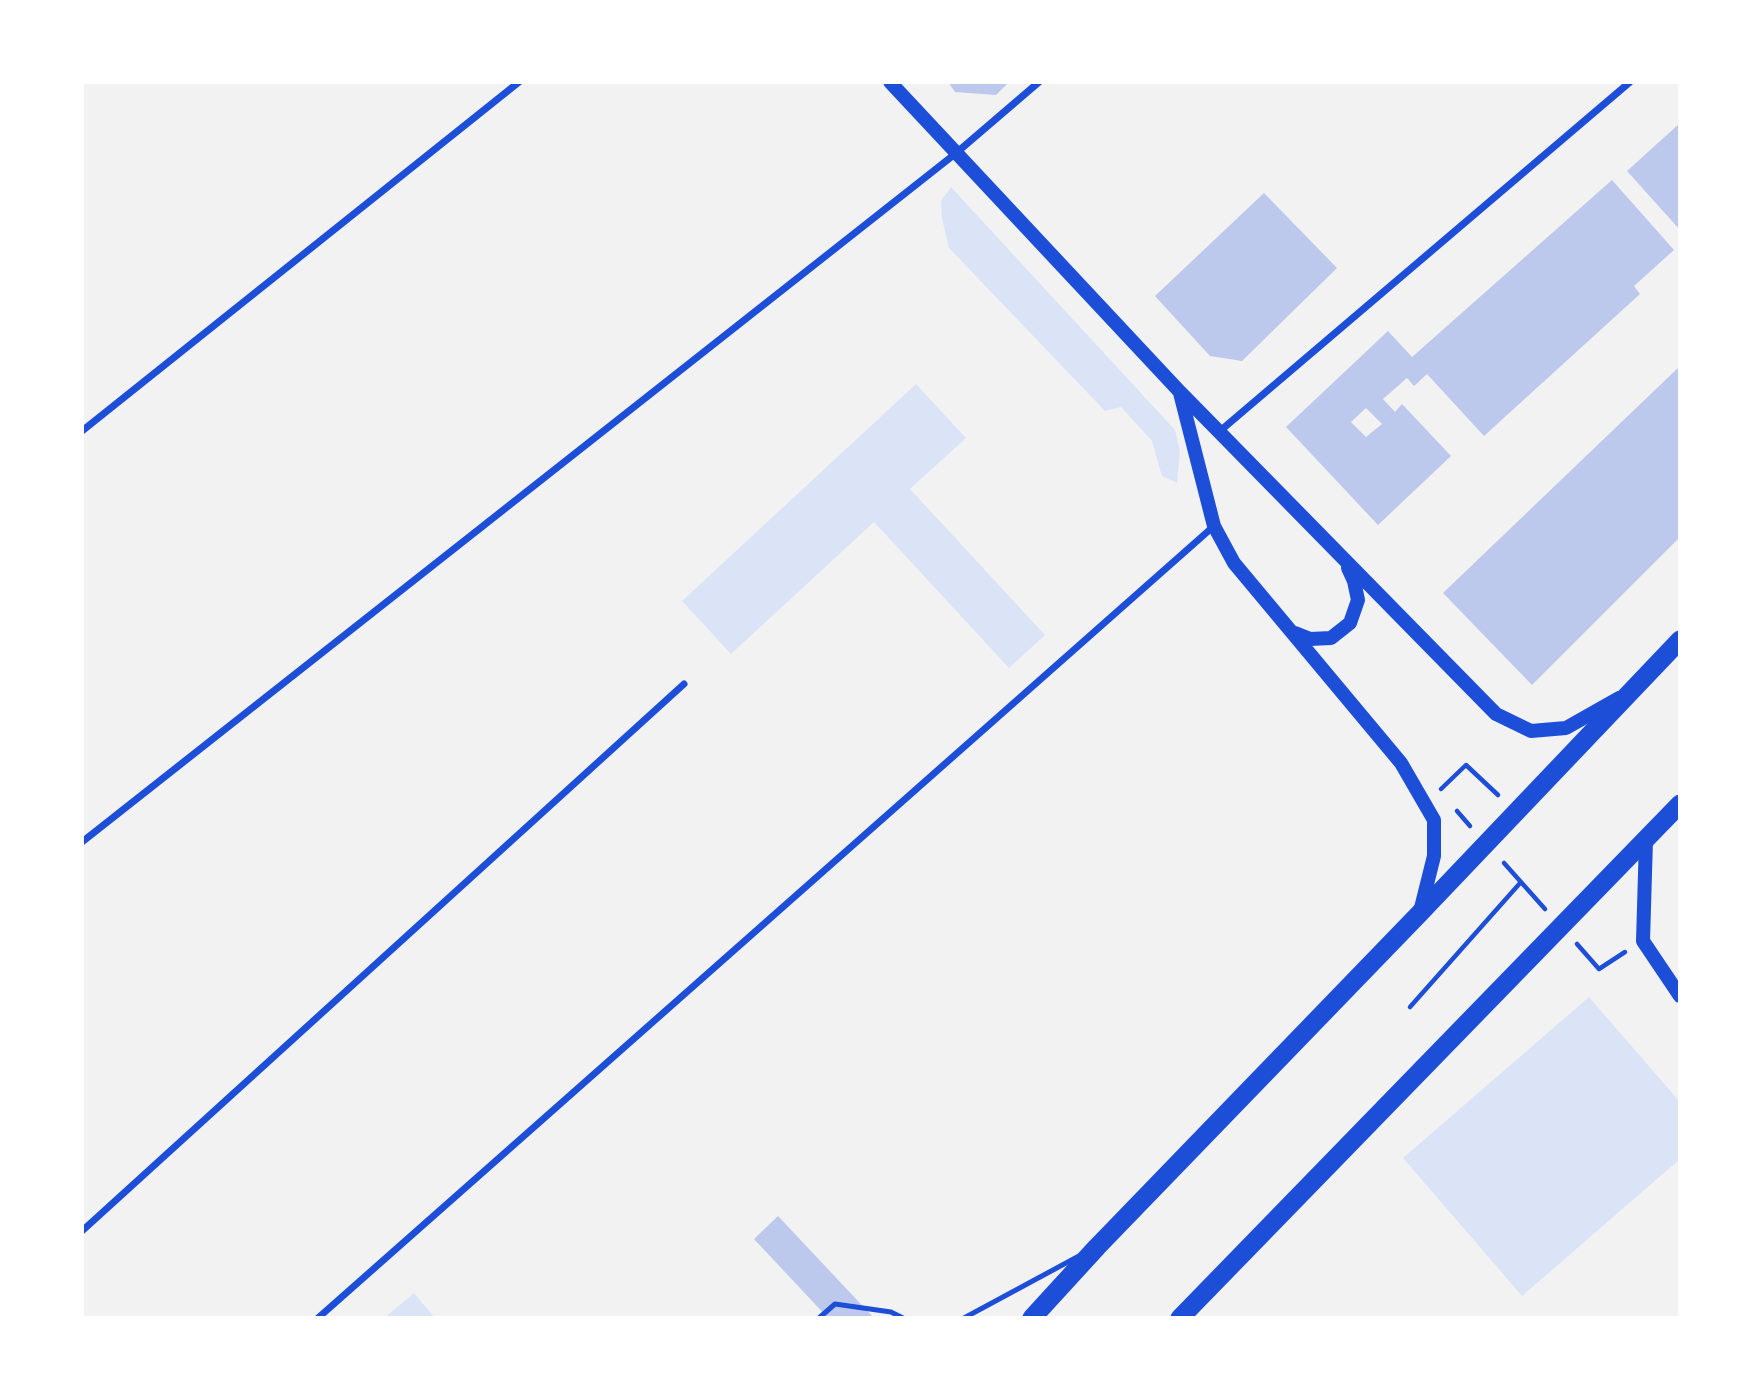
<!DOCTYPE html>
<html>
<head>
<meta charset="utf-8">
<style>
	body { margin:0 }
	#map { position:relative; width:1762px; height:1400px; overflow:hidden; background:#f2f2f2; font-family:"Golos Text",sans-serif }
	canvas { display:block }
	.frame { position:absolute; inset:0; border:84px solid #fff; pointer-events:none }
</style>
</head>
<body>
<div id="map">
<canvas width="1762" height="1400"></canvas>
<div class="frame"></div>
</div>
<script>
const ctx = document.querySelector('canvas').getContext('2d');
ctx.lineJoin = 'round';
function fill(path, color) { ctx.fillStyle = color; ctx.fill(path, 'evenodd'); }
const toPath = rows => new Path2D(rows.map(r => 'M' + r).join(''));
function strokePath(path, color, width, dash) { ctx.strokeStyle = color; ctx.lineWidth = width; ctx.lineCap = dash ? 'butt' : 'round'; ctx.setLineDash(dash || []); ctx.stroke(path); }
fill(toPath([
	[951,187,1175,430,1180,451,1177,483,1162,476,1152,441,1121,407,1105,411,949,248,942,219,941,201],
	[916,384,966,438,910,489,1045,635,1009,668,874,522,731,654,682,601],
	[1589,997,1680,1102,1680,1159,1522,1296,1403,1158],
	[414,1293,435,1318,384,1318]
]), '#dbe4f7');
fill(toPath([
	[948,82,1009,82,996,95,955,92],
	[1680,123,1680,230,1627,171],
	[1612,180,1674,250,1634,286,1640,294,1484,436,1427,374,1414,386,1407,378,1383,399,1395,412,1402,404,1451,456,1378,525,1286,427,1388,331,1412,357],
	[1366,408,1382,424,1366,437,1351,422],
	[1264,193,1337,268,1242,361,1210,356,1155,296],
	[1680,366,1680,537,1532,685,1443,593],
	[778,1216,874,1318,828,1318,754,1239]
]), '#bdc9ec');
strokePath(toPath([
	[1441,789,1466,765,1498,795],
	[1457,811,1470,826],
	[1504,863,1545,909],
	[1577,944,1599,969,1625,952],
	[1410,1007,1521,882]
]), '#1d4ed8', 4.5);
strokePath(toPath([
	[819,1318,835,1304,891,1312,903,1318],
	[964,1318,1079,1256]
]), '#1d4ed8', 5);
strokePath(toPath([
	[82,431,519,82],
	[1220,431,1630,82],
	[82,842,955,154,1039,82],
	[82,1231,684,684],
	[318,1318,1214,526]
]), '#1d4ed8', 7);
strokePath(toPath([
	[890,82,1180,392,1496,714,1531,731,1566,728,1619,698],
	[1180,393,1214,526,1234,563,1401,763,1434,820,1434,856,1420,912],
	[1295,633,1310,639,1331,638,1350,623,1358,600,1354,581,1348,568],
	[1646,840,1643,941,1680,996]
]), '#1d4ed8', 14);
strokePath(toPath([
	[1032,1318,1097,1247,1420,913,1680,640],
	[1180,1318,1680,804]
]), '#1d4ed8', 19);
</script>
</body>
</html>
